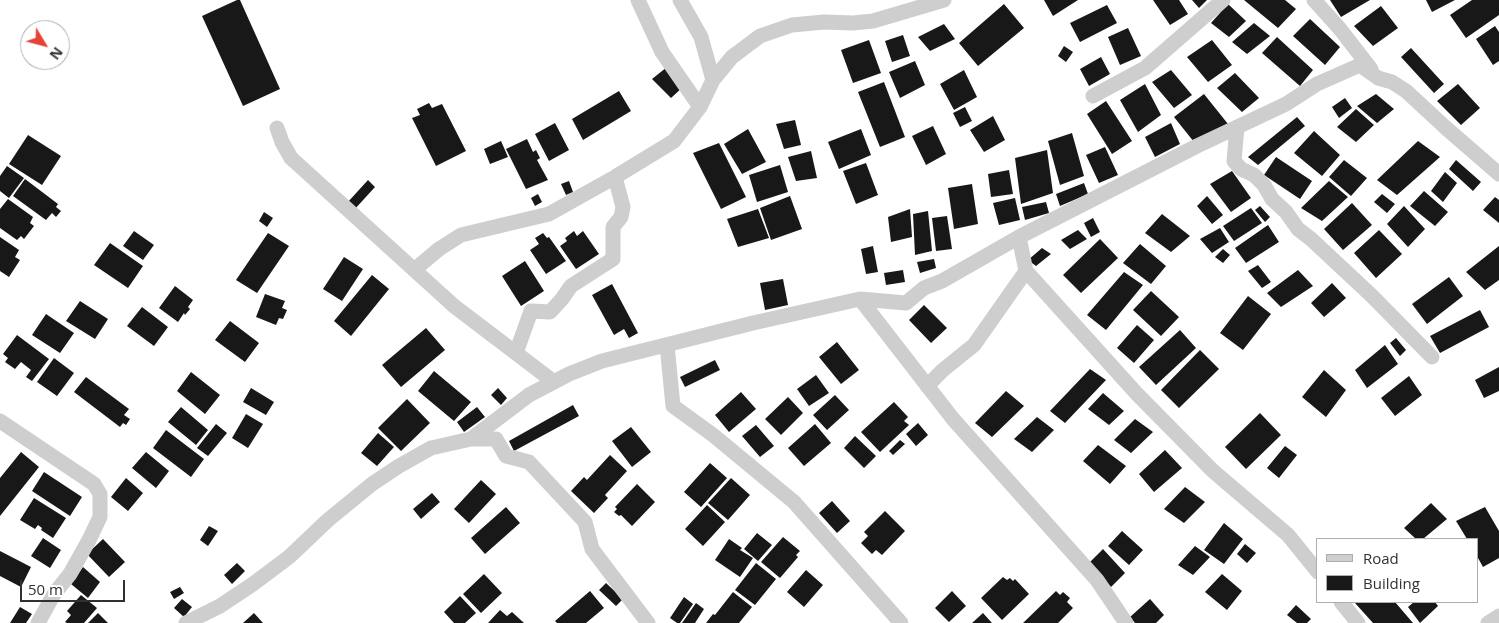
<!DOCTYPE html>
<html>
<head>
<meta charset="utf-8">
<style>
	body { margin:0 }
	#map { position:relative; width:1499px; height:623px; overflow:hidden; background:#fff; font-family:"Open Sans",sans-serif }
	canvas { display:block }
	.legend { position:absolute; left:1316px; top:538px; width:162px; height:65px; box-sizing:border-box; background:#fff; border:1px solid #adadad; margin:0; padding:6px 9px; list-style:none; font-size:15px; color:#313131 }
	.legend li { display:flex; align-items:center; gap:10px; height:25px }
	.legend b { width:25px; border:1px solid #adadad }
	.north { position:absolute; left:20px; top:20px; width:50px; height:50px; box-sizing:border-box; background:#fff; border:1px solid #adadad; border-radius:50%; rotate:127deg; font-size:14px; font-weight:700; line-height:20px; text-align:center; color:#313131 }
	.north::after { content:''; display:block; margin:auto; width:18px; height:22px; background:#e64334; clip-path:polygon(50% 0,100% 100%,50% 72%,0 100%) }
	.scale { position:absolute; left:20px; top:580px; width:105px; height:22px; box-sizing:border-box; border:2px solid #313131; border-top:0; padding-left:6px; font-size:15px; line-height:18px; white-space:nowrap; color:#313131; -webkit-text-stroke:4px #fff; paint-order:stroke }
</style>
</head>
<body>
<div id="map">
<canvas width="1499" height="623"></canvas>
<ul class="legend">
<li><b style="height:6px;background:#cecece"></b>Road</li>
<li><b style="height:14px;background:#181818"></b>Building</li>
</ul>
<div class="north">N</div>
<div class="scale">50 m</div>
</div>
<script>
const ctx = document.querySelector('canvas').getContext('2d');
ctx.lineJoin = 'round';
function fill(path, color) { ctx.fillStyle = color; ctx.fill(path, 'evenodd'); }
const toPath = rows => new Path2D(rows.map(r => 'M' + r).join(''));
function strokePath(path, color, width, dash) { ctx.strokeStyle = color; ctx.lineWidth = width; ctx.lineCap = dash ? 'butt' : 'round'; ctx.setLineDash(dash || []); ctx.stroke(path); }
fill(toPath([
	[237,0,240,0,280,89,243,106,202,16],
	[1044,0,1078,0,1053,16],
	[1153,0,1179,0,1188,14,1170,25],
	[1192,0,1207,0,1199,8],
	[1244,0,1285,0,1296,9,1278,28],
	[1330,0,1370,0,1341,17],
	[1426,0,1455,0,1432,12],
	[1472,0,1499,0,1499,15,1466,38,1450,15],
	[1004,4,1024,28,978,66,959,43],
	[1228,4,1246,21,1229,37,1211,23],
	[1107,5,1117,23,1080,42,1070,23],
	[1381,6,1398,28,1373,46,1354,26],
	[1310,19,1340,47,1325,65,1293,36],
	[1254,23,1270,36,1247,54,1232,42],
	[944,24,955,39,930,51,918,37],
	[1495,26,1499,32,1499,61,1493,65,1476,39],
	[1128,28,1141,56,1120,65,1108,37],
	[903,35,910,56,892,62,885,41],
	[1277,37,1313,70,1300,86,1262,53],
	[869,40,881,73,853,83,841,50],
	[1212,40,1232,65,1208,82,1187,57],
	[1064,46,1073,52,1066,62,1058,56],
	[1411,48,1444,84,1434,93,1401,57],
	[1101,57,1110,74,1089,86,1080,69],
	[915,61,925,85,900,98,889,72],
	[667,67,683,87,671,98,652,79],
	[964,70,977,97,954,110,940,84],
	[1171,70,1192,95,1174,108,1152,82],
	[1235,73,1259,98,1242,112,1217,88],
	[884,82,905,137,880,147,858,92],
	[1145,84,1161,115,1138,132,1120,100],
	[1458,84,1480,108,1461,125,1437,101],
	[619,91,631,111,583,140,572,119],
	[1204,94,1228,124,1194,142,1174,117],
	[1376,94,1394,109,1377,123,1357,106],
	[1345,98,1352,108,1339,118,1332,107],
	[1106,101,1132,141,1112,154,1087,114],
	[429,103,432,108,442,104,466,151,436,166,412,118,420,115,417,109],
	[965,107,972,121,960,127,953,113],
	[1356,109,1374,125,1356,142,1337,127],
	[993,116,1005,140,984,152,970,130],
	[1297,117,1305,126,1258,165,1248,157],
	[795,120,801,145,784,149,776,124],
	[555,123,569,150,549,161,535,134],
	[1171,123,1180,144,1155,157,1145,137],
	[933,126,946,154,926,165,912,136],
	[748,129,766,162,742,174,724,144],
	[861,129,871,155,839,169,828,142],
	[1314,131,1340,155,1322,176,1294,153],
	[1072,133,1084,176,1060,185,1048,141],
	[28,135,61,156,42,185,9,164],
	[527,139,533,152,536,150,540,158,537,160,548,180,526,189,506,149],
	[501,141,508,157,490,164,484,149],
	[1418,141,1440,157,1397,195,1377,180],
	[719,143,746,197,721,209,693,153],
	[1105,147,1118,175,1099,183,1086,155],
	[1047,150,1053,193,1021,204,1015,158],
	[811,151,817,178,796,181,788,157],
	[1276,157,1312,181,1300,199,1264,175],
	[1344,160,1367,178,1351,196,1329,177],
	[1456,160,1481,182,1473,191,1449,169],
	[866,163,878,195,856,204,843,171],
	[780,165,788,192,757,202,749,175],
	[7,166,24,178,9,198,0,191,0,176],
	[1009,170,1013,194,991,197,988,174],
	[1232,171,1251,198,1231,212,1210,184],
	[1445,172,1457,183,1443,202,1431,191],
	[25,179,58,204,56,207,61,211,56,217,52,213,46,220,13,196],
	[368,180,375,187,354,210,347,203],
	[569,181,573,192,566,195,561,184],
	[1329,181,1348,197,1322,221,1301,208],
	[1084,183,1088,194,1060,206,1056,194],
	[972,184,978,224,954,229,948,188],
	[1424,191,1448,212,1435,226,1410,206],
	[538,194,542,202,535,206,531,198],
	[1382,194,1395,204,1387,213,1374,202],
	[790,196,802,229,771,240,760,208],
	[1207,196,1223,215,1212,224,1197,206],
	[1495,197,1499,200,1499,223,1483,210],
	[1015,198,1020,220,999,225,993,203],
	[8,199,33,217,30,223,34,226,24,239,21,236,17,240,0,228,0,209],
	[1046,202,1049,213,1025,220,1022,207],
	[1352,203,1372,225,1343,250,1324,229],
	[1260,206,1270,217,1265,222,1255,210],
	[1404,206,1425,229,1408,247,1387,224],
	[1251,208,1262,223,1234,241,1223,226],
	[758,209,769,238,738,247,727,219],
	[910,209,912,237,891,242,888,217],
	[928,211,932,251,915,255,913,214],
	[264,212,273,218,267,227,259,221],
	[1162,214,1190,236,1171,252,1145,233],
	[947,216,952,249,936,251,932,218],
	[1093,218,1100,232,1091,237,1084,223],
	[1268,225,1279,242,1246,263,1235,248],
	[1220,228,1229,242,1212,253,1200,239],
	[1078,230,1087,239,1070,249,1061,240],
	[1379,230,1402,254,1376,278,1354,253],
	[134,231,154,245,143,260,123,246],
	[574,231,577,236,583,231,599,254,576,269,560,246,567,241,565,238],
	[268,233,289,246,257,293,236,280],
	[543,233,547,238,549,237,566,261,546,274,530,250,539,244,535,238],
	[0,237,19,250,15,257,20,260,9,277,0,271],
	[1100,239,1118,258,1081,293,1063,275],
	[110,243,143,266,128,288,94,265],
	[1140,244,1166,266,1151,284,1123,263],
	[873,246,878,272,866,274,861,249],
	[1499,246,1499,280,1485,290,1466,272],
	[1042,248,1051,254,1036,266,1028,260],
	[1223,249,1230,255,1223,263,1215,257],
	[344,257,363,269,342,301,323,289],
	[934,259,936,268,920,273,917,262],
	[525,261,544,291,521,306,502,276],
	[1258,265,1271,282,1262,288,1248,271],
	[903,270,905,282,886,285,884,273],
	[1298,270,1313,286,1281,307,1267,293],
	[1124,272,1143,285,1106,330,1087,315],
	[372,275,389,289,351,336,334,321],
	[1449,277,1463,296,1427,324,1412,304],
	[783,279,788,305,765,310,760,283],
	[1332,283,1346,298,1324,317,1311,303],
	[612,284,638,333,629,338,624,329,614,335,592,295],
	[175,286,193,300,188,307,190,309,185,315,184,313,178,322,159,308],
	[1151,291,1179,317,1161,336,1133,310],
	[265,294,285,301,282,308,287,310,283,319,279,318,276,325,256,317],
	[1248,296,1271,314,1243,350,1220,333],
	[80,301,108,319,95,339,66,321],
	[924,305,947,328,931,343,909,320],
	[142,307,168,327,154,346,127,326],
	[1480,310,1489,327,1440,353,1430,336],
	[46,314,74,333,60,353,32,335],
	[230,321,259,343,245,362,215,340],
	[1137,325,1154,340,1134,363,1117,348],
	[426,328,445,350,401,387,382,365],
	[1180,330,1196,348,1156,385,1139,367],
	[17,335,49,359,32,381,26,377,31,370,21,362,15,369,5,362,8,358,3,354],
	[1396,338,1406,350,1400,356,1390,343],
	[837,342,859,370,841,384,819,357],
	[1385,345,1398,364,1367,388,1355,370],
	[1200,350,1219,369,1179,408,1161,390],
	[54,358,74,373,57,396,37,382],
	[715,360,720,370,685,387,680,377],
	[1499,367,1499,391,1484,398,1475,380],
	[1090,369,1106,380,1065,423,1050,411],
	[1324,370,1346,390,1326,417,1302,397],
	[434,371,471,402,454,421,418,391],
	[191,372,220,395,205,414,177,391],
	[816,375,829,393,809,406,797,389],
	[1409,376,1422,395,1395,416,1381,398],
	[86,377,129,409,124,415,130,419,126,425,123,423,120,427,74,392],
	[251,388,274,402,266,415,243,402],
	[498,388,507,398,501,405,491,395],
	[1006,391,1024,406,992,437,975,423],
	[741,392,756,409,729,432,715,415],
	[1103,393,1124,411,1109,425,1088,409],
	[835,395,849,410,827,430,813,415],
	[788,397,803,413,781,435,765,419],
	[407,399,430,423,401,451,378,428],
	[894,402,908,417,904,421,909,425,880,452,861,432],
	[573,405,579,416,514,451,509,441],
	[181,407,208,430,196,445,168,422],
	[477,407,485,417,464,432,457,422],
	[1260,413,1281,435,1246,469,1225,447],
	[246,414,263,424,248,448,232,438],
	[1037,417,1054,430,1032,452,1014,439],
	[1135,419,1153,432,1131,453,1114,440],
	[918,423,928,435,916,446,906,434],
	[216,424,227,433,208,456,197,448],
	[815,424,831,443,804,466,788,448],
	[756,425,774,446,760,457,742,436],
	[631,427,651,452,632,467,612,441],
	[166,430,204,459,191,477,153,448],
	[378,433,394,447,377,466,361,453],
	[855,436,876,456,864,468,844,448],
	[900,440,905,444,893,455,889,451],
	[1098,445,1126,466,1110,484,1083,461],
	[1285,446,1297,455,1279,478,1267,468],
	[1165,450,1182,468,1154,492,1139,474],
	[21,452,39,467,0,516,0,478],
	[146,452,169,471,156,488,132,468],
	[610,455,627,471,605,495,608,498,594,513,571,491,584,477,587,480],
	[710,463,727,478,701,507,684,492],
	[44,472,82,497,70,516,32,491],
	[126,478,143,493,128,511,111,497],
	[731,478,750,495,728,520,708,503],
	[481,480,496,494,469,523,454,509],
	[637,484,655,502,632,526,621,515,619,516,614,512,617,509,615,507],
	[1185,487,1205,502,1184,523,1164,509],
	[432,493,440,502,421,519,413,509],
	[34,498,66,518,53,538,41,530,42,528,38,525,35,529,20,520],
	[832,501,850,521,837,533,819,513],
	[1431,503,1447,519,1423,539,1416,539,1404,528],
	[707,505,725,522,703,546,685,529],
	[506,507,520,523,485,554,471,538],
	[1485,507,1499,531,1499,558,1483,567,1478,558,1478,539,1467,539,1456,521],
	[885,511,905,531,882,555,876,550,872,554,861,543,868,536,864,532],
	[1224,523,1243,539,1224,564,1204,550],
	[209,526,218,531,208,546,200,540],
	[1122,531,1143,550,1129,565,1108,546],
	[757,533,772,545,758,561,744,549],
	[783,537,800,551,796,555,798,557,780,578,761,562],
	[43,538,61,550,50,568,31,556],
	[103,539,125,562,109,577,87,554],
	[729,539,742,548,740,550,753,558,740,577,715,560],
	[1245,544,1256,553,1247,563,1237,554],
	[1195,546,1210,557,1193,575,1178,565],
	[1103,549,1125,573,1111,587,1089,563],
	[0,551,31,567,21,587,0,576],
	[237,563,245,571,232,584,224,575],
	[756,563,776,579,755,605,735,590],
	[83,567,100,582,88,598,71,584],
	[806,570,823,585,804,607,787,592],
	[484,574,502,593,481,613,463,594],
	[1222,574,1242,591,1227,610,1205,592],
	[1003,577,1007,580,1010,578,1013,581,1015,579,1029,594,1002,620,981,598],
	[606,583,623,599,616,606,599,590],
	[180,587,184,593,174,599,170,592],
	[590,591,604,608,586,623,557,623,555,621],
	[952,591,966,606,949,622,935,608],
	[1056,591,1060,595,1063,592,1070,598,1067,602,1073,608,1058,623,1023,623],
	[733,592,752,607,739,623,706,623,713,614,715,615],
	[81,595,97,608,84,623,67,623,65,622,71,615,67,611],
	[460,596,476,613,465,623,454,623,444,612],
	[684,597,693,604,680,623,677,623,670,618],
	[182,599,192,607,184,617,174,608],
	[1150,599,1164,615,1156,623,1135,623,1130,617],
	[1357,602,1395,602,1413,623,1373,623,1355,603],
	[1414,602,1435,602,1438,606,1420,623,1408,607],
	[696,603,704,609,695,623,682,623],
	[1296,605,1311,619,1307,623,1297,623,1287,615],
	[20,607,32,614,26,623,10,623],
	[500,610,507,616,512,612,524,623,488,623],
	[98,613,108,623,88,623],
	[254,613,263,623,243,623],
	[983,613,992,623,972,623]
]), '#181818');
strokePath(toPath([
	[638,0,662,52,700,107],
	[680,0,701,37,713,80],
	[1314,0,1340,29,1371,69],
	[1093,96,1145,68,1223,0],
	[1237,127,1234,161,1241,169,1254,175,1264,185,1272,199,1286,212,1298,229,1311,239,1372,296,1432,357],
	[277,128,282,142,291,158,454,306,554,382],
	[1019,237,1026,271,1137,394,1213,471,1288,535,1318,572],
	[414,270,439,249,461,235,549,214,615,177,674,141,700,107,713,80,732,57,760,36,792,25,824,22,853,23,873,21,944,0],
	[860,299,953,419,1097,580,1126,623],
	[667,345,673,406,713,435,794,502,901,623],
	[516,353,531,311,550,312,562,299,571,286,613,259,613,227,621,217,623,207,615,177],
	[927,386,943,370,974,345,1026,271],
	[0,421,94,484,100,494,100,517,89,540,70,574,54,594,38,623],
	[471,439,496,439,506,456,529,462,585,522,592,549,648,623],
	[1341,602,1358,623],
	[186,623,220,606,253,584,289,557,328,520,372,484,399,466,431,448,471,439,529,395,569,374,602,361,753,323,860,299,906,303,924,288,942,281,1019,237,1197,146,1286,104,1317,84,1360,65,1378,78,1392,82,1406,91,1446,128,1499,174],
	[1488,623,1499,616]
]), '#cecece', 15);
</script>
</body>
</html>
